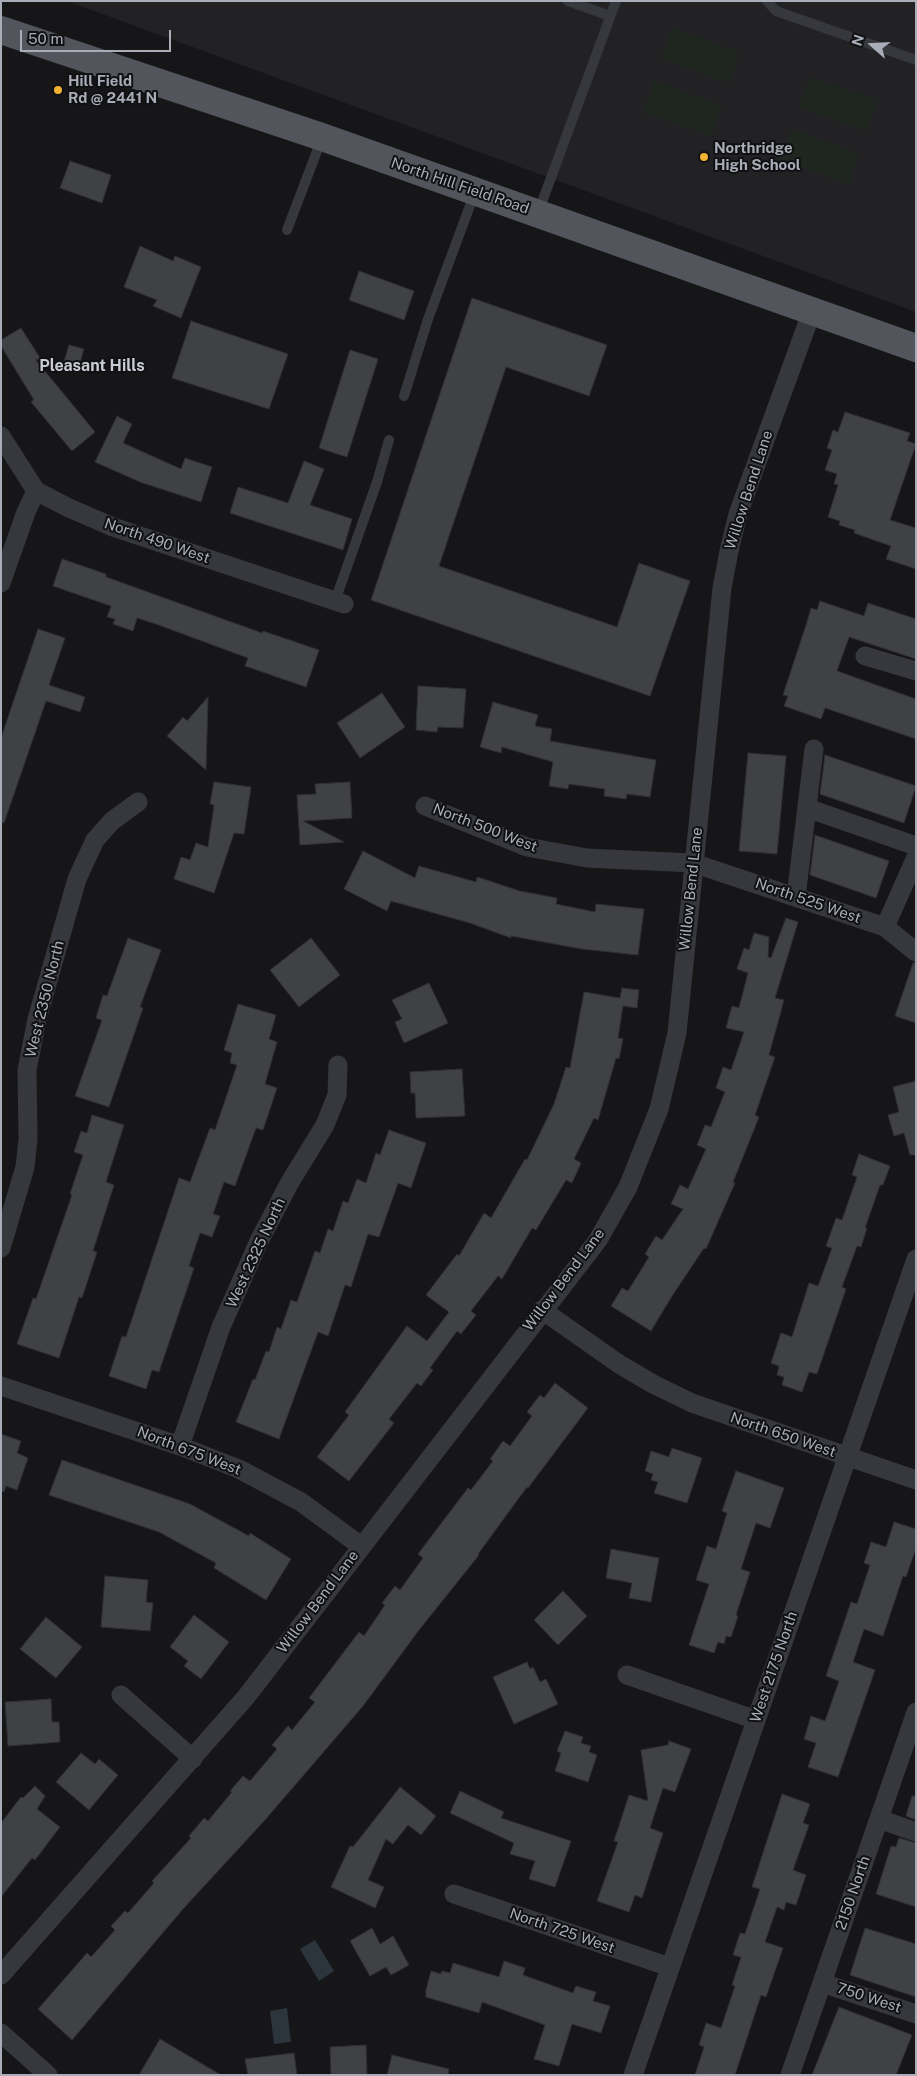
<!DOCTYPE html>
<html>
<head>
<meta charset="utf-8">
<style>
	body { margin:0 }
	#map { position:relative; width:917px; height:2076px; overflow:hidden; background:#161618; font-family:"Public Sans",sans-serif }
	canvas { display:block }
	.frame { position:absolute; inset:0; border:2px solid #a8adb8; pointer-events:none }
	.north { position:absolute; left:847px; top:20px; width:50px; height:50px; -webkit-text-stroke:4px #111113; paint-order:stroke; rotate:289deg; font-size:14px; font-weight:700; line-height:20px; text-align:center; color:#a8adb8 }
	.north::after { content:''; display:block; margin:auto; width:18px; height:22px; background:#a8adb8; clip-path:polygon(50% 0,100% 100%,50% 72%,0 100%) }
	.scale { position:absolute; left:20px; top:30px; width:151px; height:22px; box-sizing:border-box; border:2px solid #a8adb8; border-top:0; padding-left:6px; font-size:15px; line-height:18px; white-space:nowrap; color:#a8adb8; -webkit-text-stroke:4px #111113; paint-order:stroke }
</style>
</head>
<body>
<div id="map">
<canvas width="917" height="2076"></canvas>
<div class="frame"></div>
<div class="north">N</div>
<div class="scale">50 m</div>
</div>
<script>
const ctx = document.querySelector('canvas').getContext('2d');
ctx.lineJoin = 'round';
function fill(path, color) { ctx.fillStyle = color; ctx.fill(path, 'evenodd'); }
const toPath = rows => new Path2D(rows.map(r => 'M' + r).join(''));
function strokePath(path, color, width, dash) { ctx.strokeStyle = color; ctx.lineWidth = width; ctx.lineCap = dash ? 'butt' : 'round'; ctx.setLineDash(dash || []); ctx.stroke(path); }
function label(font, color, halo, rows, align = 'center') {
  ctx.font = font + ' "Public Sans",sans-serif'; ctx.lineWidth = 4; ctx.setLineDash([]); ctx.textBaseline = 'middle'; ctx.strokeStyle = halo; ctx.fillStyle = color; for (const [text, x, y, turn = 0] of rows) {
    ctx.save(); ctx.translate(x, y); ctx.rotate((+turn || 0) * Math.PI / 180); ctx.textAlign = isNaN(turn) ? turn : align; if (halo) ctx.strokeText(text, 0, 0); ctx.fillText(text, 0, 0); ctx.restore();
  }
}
fill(toPath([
	[67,1,916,1,916,312]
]), '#222225');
fill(toPath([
	[672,28,740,52,729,83,661,59],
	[810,77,878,100,867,131,799,108],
	[654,81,722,105,711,136,643,112],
	[791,129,859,153,849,184,781,160]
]), '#1e261f');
fill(toPath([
	[315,1940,334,1971,319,1981,300,1949],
	[287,2008,291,2042,274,2044,270,2011]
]), '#2c353c');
const building = toPath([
	[70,161,111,175,102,203,60,188,70,161],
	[140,246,173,261,175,256,201,267,181,318,153,306,157,300,124,287,140,246],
	[359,271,414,291,404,320,349,300,359,271],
	[472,298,607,345,589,396,506,367,439,566,617,627,639,563,690,581,650,696,371,600,472,298],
	[191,321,288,354,269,409,172,378,191,321],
	[21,328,42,361,35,359,95,432,72,451,31,402,34,400,1,346,1,340,21,328],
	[69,345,84,349,77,373,62,368,69,345],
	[350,350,378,359,347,457,319,448,350,350],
	[845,412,910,433,907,441,916,444,890,520,916,528,916,569,886,559,891,546,854,533,855,530,839,525,840,521,828,517,838,485,834,484,837,474,825,470,832,450,827,448,833,430,838,432,845,412],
	[117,416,132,424,123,443,181,469,185,458,212,467,201,502,140,482,95,462,117,416],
	[304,461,324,469,310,505,352,519,343,550,230,513,238,487,288,503,304,461],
	[62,559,106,574,106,577,262,633,263,631,319,650,306,687,245,666,248,658,156,624,137,618,133,631,113,624,115,619,107,617,111,606,53,586,62,559],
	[820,601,864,616,868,603,916,619,916,659,849,637,837,671,916,699,916,739,825,708,821,719,784,706,788,696,783,695,807,622,811,608,817,610,820,601],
	[38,629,65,638,49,685,85,697,80,712,46,701,4,823,1,822,1,738,38,629],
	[418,686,466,689,463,728,438,727,437,732,416,730,418,686],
	[382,693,405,727,360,758,337,723,382,693],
	[208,697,206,770,167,736,183,717,187,721,208,697],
	[493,702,538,715,535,726,552,729,550,741,656,760,650,797,627,794,626,799,604,796,605,789,569,784,568,789,549,786,553,762,502,747,501,753,480,747,493,702],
	[748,753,786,756,777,854,739,851,748,753],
	[825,755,916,786,904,823,820,794,825,755],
	[214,782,251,787,244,834,234,833,214,893,174,879,181,857,190,860,196,843,208,847,214,805,210,804,214,782],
	[350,782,352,818,303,821,344,842,300,845,297,795,316,794,315,784,350,782],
	[815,835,889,861,876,898,810,875,815,835],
	[363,851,415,878,419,866,476,882,477,877,520,891,557,898,556,904,595,912,596,904,644,909,638,955,582,949,511,936,511,938,470,923,391,901,387,911,344,889,363,851],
	[786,918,798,922,775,998,784,1000,769,1055,775,1057,755,1115,759,1117,733,1182,735,1183,706,1249,704,1248,672,1296,651,1331,611,1306,622,1288,628,1291,649,1257,645,1254,656,1236,662,1240,683,1209,671,1204,680,1185,688,1189,706,1149,697,1145,705,1125,711,1127,725,1092,716,1088,723,1067,731,1070,744,1032,726,1028,732,1006,739,1008,748,973,737,969,744,948,749,950,754,933,769,937,768,957,771,958,786,918],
	[128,938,161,950,140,1007,143,1008,109,1107,75,1096,102,1020,96,1018,103,995,107,996,128,938],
	[311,938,340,975,299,1007,270,970,311,938],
	[913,963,916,963,916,1023,895,1016,913,963],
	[429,983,448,1023,404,1043,395,1022,402,1019,392,1000,429,983],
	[622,988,639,990,637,1008,623,1006,618,1038,623,1039,619,1059,616,1058,598,1120,594,1118,574,1159,581,1163,572,1183,566,1180,536,1230,532,1228,502,1279,498,1276,471,1311,476,1315,461,1334,457,1331,430,1368,433,1370,421,1386,417,1383,389,1419,394,1423,349,1481,317,1457,349,1415,345,1412,407,1326,427,1341,449,1312,426,1295,457,1254,459,1256,484,1213,491,1218,525,1159,527,1160,554,1104,566,1067,570,1068,584,992,620,998,622,988],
	[238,1004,276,1015,269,1039,277,1042,265,1084,277,1088,263,1130,256,1128,235,1186,224,1182,213,1214,220,1216,212,1237,200,1233,189,1266,194,1268,159,1372,152,1370,146,1389,109,1376,122,1336,126,1337,179,1178,190,1182,210,1128,215,1130,237,1065,230,1063,232,1053,224,1050,238,1004],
	[462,1069,465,1116,416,1118,415,1093,411,1093,410,1072,462,1069],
	[916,1081,916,1155,910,1155,904,1133,894,1136,888,1115,899,1112,893,1087,916,1081],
	[92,1115,124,1125,106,1182,114,1185,93,1251,97,1252,82,1298,79,1297,59,1358,17,1344,33,1298,36,1299,72,1195,70,1194,83,1155,74,1152,81,1131,87,1133,92,1115],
	[389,1130,426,1143,411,1188,398,1183,379,1237,368,1234,351,1287,345,1285,328,1336,318,1332,279,1439,236,1422,253,1379,255,1380,266,1351,269,1352,277,1327,281,1329,291,1300,297,1302,315,1251,320,1253,328,1229,333,1231,343,1201,348,1203,357,1179,366,1183,376,1153,380,1155,389,1130],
	[859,1154,890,1166,883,1185,880,1185,865,1228,867,1228,861,1247,857,1246,842,1287,846,1289,817,1374,809,1372,802,1392,782,1385,784,1377,777,1375,779,1366,771,1363,781,1333,792,1337,809,1283,818,1286,832,1248,826,1246,836,1218,842,1220,857,1177,852,1175,859,1154],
	[555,1383,588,1408,528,1488,527,1487,478,1554,479,1555,419,1630,363,1706,265,1820,183,1909,72,2040,38,2009,87,1953,91,1957,115,1930,111,1926,125,1911,128,1913,154,1883,152,1881,191,1838,189,1836,204,1818,208,1821,232,1792,230,1791,243,1776,250,1781,277,1749,272,1745,288,1726,292,1730,315,1702,309,1698,359,1632,364,1636,385,1605,382,1603,395,1586,400,1590,423,1558,418,1554,468,1488,471,1490,493,1461,490,1459,503,1441,510,1446,532,1416,527,1412,540,1395,544,1398,555,1383],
	[1,1434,21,1441,17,1453,28,1458,17,1490,6,1486,4,1492,1,1491,1,1434],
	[672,1448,702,1458,687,1503,654,1493,658,1482,651,1480,653,1474,645,1471,651,1451,669,1457,672,1448],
	[62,1460,190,1504,249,1536,250,1533,291,1559,266,1600,214,1568,216,1563,159,1532,49,1495,62,1460],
	[736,1471,784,1488,770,1528,756,1523,741,1569,750,1572,736,1615,738,1616,731,1637,726,1636,724,1644,718,1642,714,1653,689,1645,709,1584,696,1580,707,1546,716,1549,727,1513,722,1511,736,1471],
	[894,1522,916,1529,916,1548,906,1577,903,1576,883,1636,864,1629,853,1662,875,1670,838,1777,808,1767,816,1743,804,1739,811,1716,825,1721,839,1681,826,1676,851,1602,857,1604,870,1565,864,1563,871,1542,886,1547,894,1522],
	[611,1549,659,1558,651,1602,629,1598,632,1583,606,1578,611,1549],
	[105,1576,148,1580,146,1602,153,1603,150,1631,101,1627,105,1576],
	[563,1591,587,1616,558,1645,534,1620,563,1591],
	[194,1615,229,1642,201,1679,184,1666,188,1661,170,1647,194,1615],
	[46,1617,82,1647,56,1678,20,1649,46,1617],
	[527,1662,530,1669,533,1667,540,1682,546,1679,558,1704,514,1724,493,1677,527,1662],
	[51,1699,52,1722,59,1722,60,1742,8,1746,5,1702,51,1699],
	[565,1731,583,1737,581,1743,591,1746,589,1752,597,1755,588,1782,555,1771,561,1753,557,1751,565,1731],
	[669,1741,691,1749,675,1792,663,1788,650,1828,663,1833,642,1898,635,1895,629,1912,597,1901,618,1842,614,1841,629,1795,648,1801,641,1750,668,1745,669,1741],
	[81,1753,95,1764,99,1759,118,1775,89,1810,56,1782,81,1753],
	[35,1786,45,1796,37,1809,60,1827,35,1860,32,1858,1,1897,1,1823,21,1797,23,1798,35,1786],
	[400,1787,436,1816,421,1835,408,1825,393,1844,386,1839,368,1880,384,1887,375,1908,331,1887,350,1846,353,1847,400,1787],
	[460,1791,504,1812,501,1818,571,1841,555,1887,529,1879,535,1861,510,1854,514,1843,450,1813,460,1791],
	[782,1794,810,1804,803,1823,809,1825,793,1870,806,1875,796,1905,786,1902,784,1910,777,1907,765,1942,783,1948,766,1997,761,1995,735,2075,695,2075,704,2047,699,2045,706,2023,721,2028,735,1986,732,1985,741,1957,733,1955,740,1933,745,1934,760,1889,752,1887,782,1794],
	[912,1796,916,1796,916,1820,906,1816,912,1796],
	[899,1838,916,1843,916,1907,876,1894,891,1846,896,1847,899,1838],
	[372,1928,380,1944,393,1936,409,1965,391,1975,386,1967,370,1976,350,1941,372,1928],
	[865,1928,916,1944,916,1997,850,1975,865,1928],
	[504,1961,525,1968,523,1975,573,1993,576,1986,596,1992,593,2001,610,2006,601,2033,572,2024,559,2066,534,2059,545,2025,482,2002,479,2013,426,1997,426,1990,431,1971,441,1974,442,1971,450,1973,453,1963,499,1977,504,1961],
	[839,2007,912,2035,896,2075,812,2075,839,2007],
	[160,2039,221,2075,139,2075,160,2039],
	[366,2045,367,2075,331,2075,330,2047,366,2045],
	[294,2053,297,2075,248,2075,245,2059,294,2053],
	[392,2055,449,2069,448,2075,387,2075,392,2055]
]);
fill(building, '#404145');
strokePath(building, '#303034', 1);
strokePath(toPath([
	[568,1,610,16],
	[767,1,776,11,916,60],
	[538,213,616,1],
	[287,230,322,138],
	[404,396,428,319,475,192],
	[335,601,377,482,389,440]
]), '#37383d', 10);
strokePath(toPath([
	[1,436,36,491,69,508,113,527,344,604],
	[1,583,26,512,36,491],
	[865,656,916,671],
	[425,806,527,847,587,858,693,863,885,927,916,952],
	[807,808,916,846],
	[796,897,814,749],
	[885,927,916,857],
	[1,1248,25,1167,28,1139,27,1070,37,1019,77,879,95,840,112,821,138,802],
	[542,1310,619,1364,653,1384,692,1403,916,1480],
	[1,1386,180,1446,239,1469,301,1502,361,1546],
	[180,1446,221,1327,259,1241,290,1182,325,1125,337,1095,338,1065],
	[627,1675,756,1720],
	[121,1695,193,1759],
	[879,1819,916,1832],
	[454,1894,670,1967],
	[1,1975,246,1697,598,1240,628,1187,659,1109,677,1033,722,588,729,551,738,514,812,311],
	[822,1983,916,2014],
	[1,2033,48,2075],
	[633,2075,916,1259],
	[790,2075,916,1712]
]), '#37383d', 19);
strokePath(toPath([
	[1,30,322,137,916,348]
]), '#53555c', 28);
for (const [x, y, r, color] of [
	[58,90,5,"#f2b134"],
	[704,157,5,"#f2b134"]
]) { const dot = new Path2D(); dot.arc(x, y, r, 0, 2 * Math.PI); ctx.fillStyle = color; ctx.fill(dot); strokePath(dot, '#111113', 2); }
label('bold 15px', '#a8adb8', '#111113', [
	["Hill Field",68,81],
	["Rd @ 2441 N",68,98],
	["Northridge",714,148],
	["High School",714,165]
], 'left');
label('15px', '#a8adb8', '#111113', [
	["North Hill Field Road",460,186,19],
	["Willow Bend Lane",749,490,-72],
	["North 490 West",157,541,19],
	["North 500 West",485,828,21],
	["Willow Bend Lane",691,889,-84],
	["North 525 West",808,901,19],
	["West 2350 North",45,999,-76],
	["West 2325 North",256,1253,-65],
	["Willow Bend Lane",564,1280,-53],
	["North 650 West",783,1435,19],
	["North 675 West",189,1451,21],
	["Willow Bend Lane",318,1602,-53],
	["West 2175 North",774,1667,-71],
	["2150 North",853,1893,-71],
	["North 725 West",562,1931,19],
	["750 West",869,1998,18]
]);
label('bold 16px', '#c9ccd4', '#111113', [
	["Pleasant Hills",92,366]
]);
</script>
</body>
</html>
